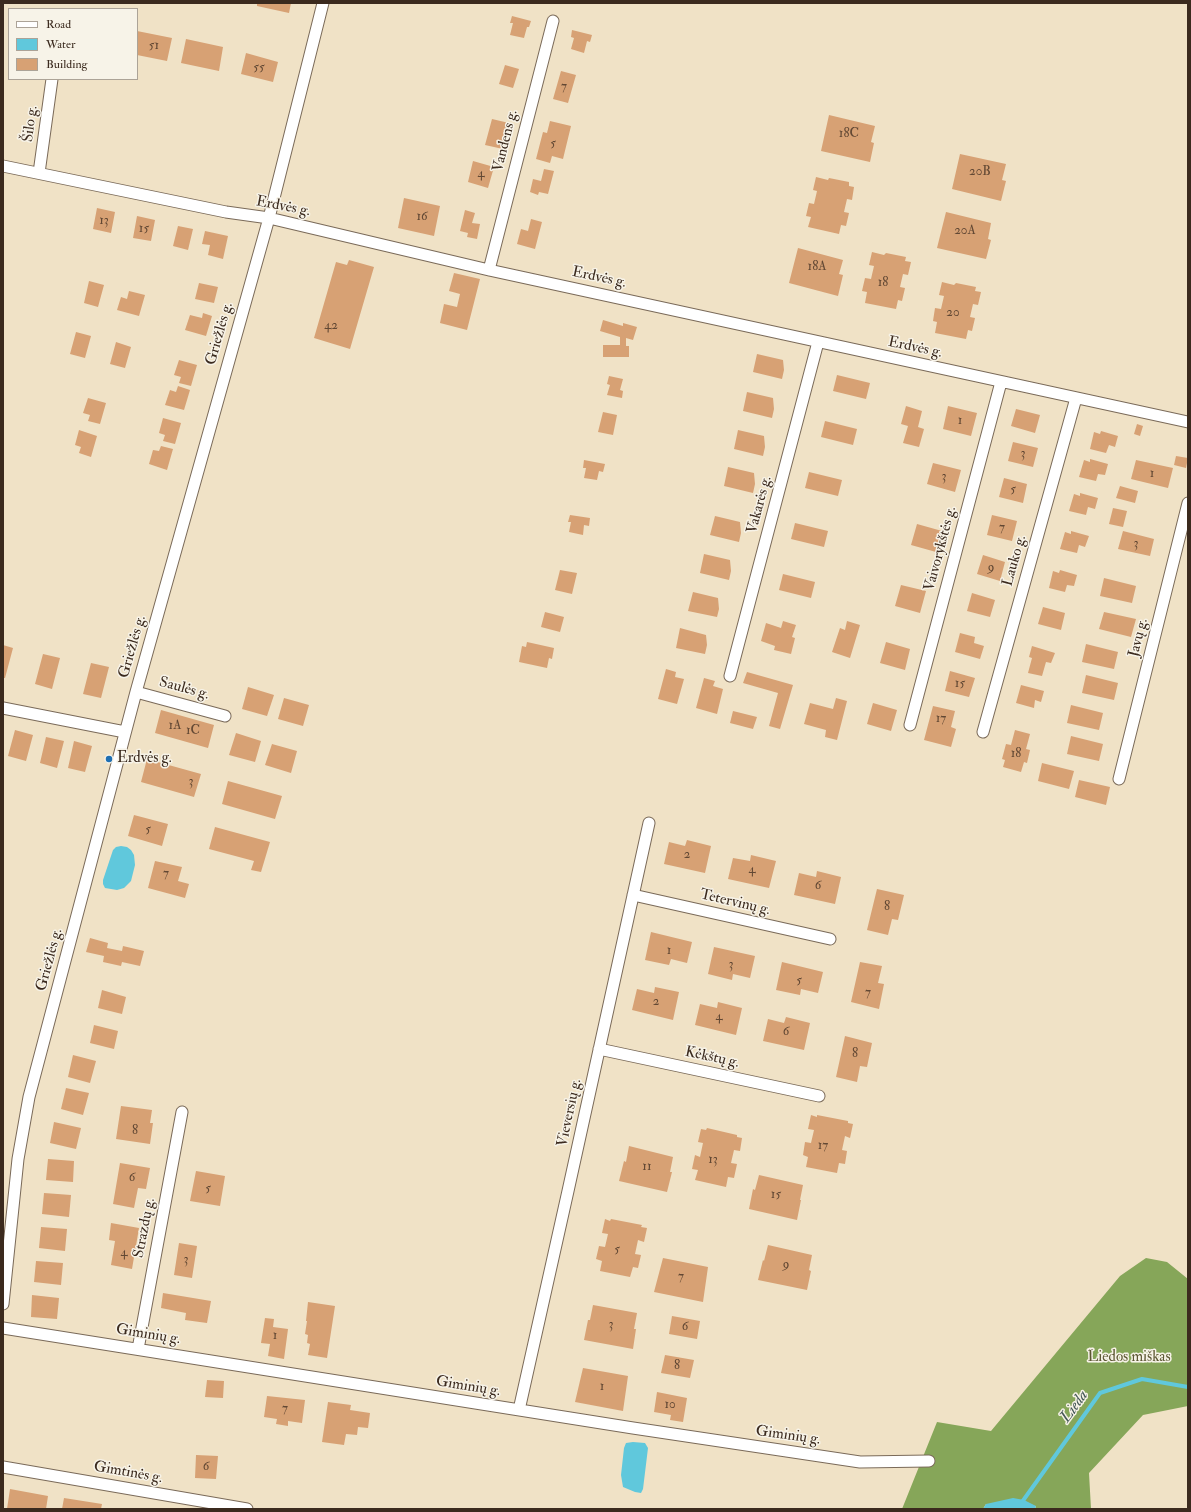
<!DOCTYPE html>
<html>
<head>
<meta charset="utf-8">
<style>
	body { margin:0 }
	#map { position:relative; width:1191px; height:1512px; overflow:hidden; background:#f0e2c6; font-family:"IM FELL Double Pica",serif }
	canvas { display:block }
	.frame { position:absolute; inset:0; border:4px solid #3b2a1e; pointer-events:none }
	.legend { position:absolute; left:8px; top:8px; width:130px; height:72px; box-sizing:border-box; background:#f7f3e8; border:1px solid #aca397; margin:0; padding:5px 7px; list-style:none; font-size:12px; color:#3b2a1e }
	.legend li { display:flex; align-items:center; gap:8px; height:20px }
	.legend b { width:20px; border:1px solid #aca397 }
</style>
</head>
<body>
<div id="map">
<canvas width="1191" height="1512"></canvas>
<div class="frame"></div>
<ul class="legend">
<li><b style="height:5px;background:#fff"></b>Road</li>
<li><b style="height:11px;background:#60c8dc"></b>Water</li>
<li><b style="height:11px;background:#d7a174"></b>Building</li>
</ul>
</div>
<script>
const ctx = document.querySelector('canvas').getContext('2d');
ctx.lineJoin = 'round';
function fill(path, color) { ctx.fillStyle = color; ctx.fill(path, 'evenodd'); }
const toPath = rows => new Path2D(rows.map(r => 'M' + r).join(''));
function strokePath(path, color, width, dash) { ctx.strokeStyle = color; ctx.lineWidth = width; ctx.lineCap = dash ? 'butt' : 'round'; ctx.setLineDash(dash || []); ctx.stroke(path); }
function label(font, color, halo, rows, align = 'center') {
  ctx.font = font + ' "IM FELL Double Pica",serif'; ctx.lineWidth = 3; ctx.setLineDash([]); ctx.textBaseline = 'middle'; ctx.strokeStyle = halo; ctx.fillStyle = color; for (const [text, x, y, turn = 0] of rows) {
    ctx.save(); ctx.translate(x, y); ctx.rotate((+turn || 0) * Math.PI / 180); ctx.textAlign = isNaN(turn) ? turn : align; if (halo) ctx.strokeText(text, 0, 0); ctx.fillText(text, 0, 0); ctx.restore();
  }
}
fill(toPath([
	[1146,1258,1167,1262,1188,1279,1188,1406,1143,1415,1089,1473,1091,1509,1035,1509,1036,1506,986,1504,983,1509,902,1509,937,1422,991,1431,1120,1276]
]), '#86a659');
fill(toPath([
	[121,846,127,847,131,850,134,855,135,865,131,881,124,888,117,890,105,888,103,884,103,880,113,850,116,847],
	[633,1442,645,1443,648,1448,643,1489,641,1493,635,1492,623,1487,621,1475,624,1448,626,1443],
	[1013,1498,1024,1500,1036,1506,1035,1509,983,1509,986,1504]
]), '#60c8dc');
strokePath(toPath([
	[1017,1509,1100,1393,1142,1379,1188,1387]
]), '#60c8dc', 4);
fill(toPath([
	[257,3,291,3,289,13,257,6],
	[512,16,531,21,529,27,527,27,524,38,510,35,513,23,510,23],
	[572,30,592,35,590,42,587,41,584,53,571,49,574,38,571,37],
	[137,31,172,38,167,61,137,55],
	[186,39,223,47,219,71,181,63],
	[246,53,278,62,273,82,241,74],
	[505,65,519,69,513,88,499,84],
	[561,71,576,75,568,103,553,99],
	[829,115,875,126,871,142,874,143,870,162,821,151],
	[492,119,509,123,503,149,485,145],
	[550,121,571,126,563,159,552,156,550,163,536,159,543,132,547,133],
	[960,154,1006,164,1002,180,1006,181,1001,201,952,189],
	[473,161,494,167,488,188,468,182],
	[544,169,554,171,548,194,539,192,538,195,530,192,533,179,541,181],
	[816,177,828,180,829,178,849,182,849,186,854,187,852,200,847,199,844,212,849,213,846,226,841,225,839,234,808,227,811,217,806,216,809,203,814,204,817,191,813,190],
	[404,198,440,206,434,236,398,228],
	[97,208,115,212,111,233,93,229],
	[465,210,475,213,472,223,480,224,477,239,467,237,468,233,460,231],
	[946,212,991,223,988,239,991,240,986,259,937,248],
	[137,216,155,220,151,241,133,238],
	[531,219,542,222,535,249,517,244,521,229,528,231],
	[178,226,193,229,188,250,173,246],
	[205,231,228,236,223,259,208,255,210,245,202,244],
	[798,248,843,260,839,274,843,275,838,296,789,283],
	[872,252,884,255,886,253,906,257,905,261,911,262,908,275,903,274,900,287,905,288,902,301,898,300,896,309,865,303,867,292,862,291,865,278,871,279,874,266,869,265],
	[349,260,374,267,350,349,314,338,336,262,347,265],
	[454,273,480,279,467,330,440,323,444,304,457,307,460,294,449,291],
	[89,281,104,285,98,307,84,303],
	[942,282,954,285,956,283,976,287,975,291,981,292,978,305,973,304,970,317,975,318,972,331,968,330,966,339,935,333,937,322,933,321,935,308,941,309,944,296,939,295],
	[199,283,218,287,214,303,195,299],
	[129,291,145,295,139,316,117,310,121,297,127,299],
	[203,313,212,316,206,336,185,330,190,315,202,318],
	[603,320,623,326,623,323,637,327,633,340,626,338,626,346,629,346,629,357,603,357,603,345,620,345,620,337,600,331],
	[76,332,91,336,85,358,70,354],
	[116,342,131,347,125,368,110,364],
	[757,354,783,360,784,370,782,379,753,372],
	[179,360,197,365,191,386,179,383,181,377,174,375],
	[837,375,870,383,866,399,833,391],
	[609,376,623,379,620,390,623,391,622,398,607,395,610,385,607,384],
	[178,386,190,390,184,410,165,405,170,390,176,392],
	[747,392,773,398,774,409,772,418,743,411],
	[88,398,106,403,100,424,88,421,90,415,83,413],
	[906,406,922,411,918,427,924,429,919,447,903,443,908,426,901,424],
	[948,406,977,413,971,436,943,429],
	[1016,409,1040,415,1035,433,1011,426],
	[603,412,617,415,613,435,598,432],
	[163,418,181,423,175,444,163,441,165,435,159,433],
	[825,421,857,429,853,445,821,437],
	[1137,424,1143,426,1140,436,1134,434],
	[79,430,97,436,91,457,79,453,81,447,75,445],
	[738,430,764,436,765,447,763,456,734,449],
	[1101,431,1118,436,1115,447,1109,445,1106,453,1090,449,1094,432,1100,434],
	[1013,442,1038,448,1033,467,1008,461],
	[161,446,173,449,167,470,149,464,153,450,159,451],
	[1176,456,1188,458,1186,468,1174,465],
	[1090,459,1108,464,1105,475,1098,474,1096,481,1079,477,1084,460,1090,462],
	[584,460,605,464,603,472,599,471,597,480,584,478,586,468,583,468],
	[1136,460,1173,468,1168,488,1131,479],
	[933,463,961,470,955,492,927,484],
	[728,467,754,473,755,484,753,493,724,486],
	[809,472,842,480,838,496,805,488],
	[1004,478,1027,484,1023,503,999,497],
	[1120,486,1138,491,1135,503,1116,498],
	[1080,493,1098,498,1095,509,1088,507,1086,515,1069,511,1074,494,1080,496],
	[1113,508,1127,511,1123,527,1109,524],
	[570,515,590,518,589,526,584,525,583,535,569,532,571,522,568,522],
	[992,515,1017,521,1012,541,987,535],
	[715,516,740,522,741,533,739,542,710,535],
	[795,523,828,531,824,547,791,539],
	[917,524,942,531,936,552,911,545],
	[1071,531,1089,536,1085,547,1079,545,1077,553,1060,549,1065,532,1071,534],
	[1123,531,1154,539,1150,556,1118,549],
	[704,554,730,560,731,571,729,580,700,573],
	[983,555,1005,562,1000,581,977,574],
	[560,570,577,573,572,594,555,590],
	[1060,570,1077,575,1074,586,1067,585,1065,592,1049,588,1053,571,1059,573],
	[783,574,815,582,811,598,779,590],
	[1104,578,1136,586,1132,603,1100,596],
	[901,585,926,591,920,613,895,606],
	[693,592,718,598,719,609,717,617,688,611],
	[972,593,995,600,990,617,967,611],
	[1043,607,1065,613,1061,630,1038,624],
	[545,612,564,617,560,632,541,627],
	[1104,612,1136,619,1131,637,1099,629],
	[783,621,796,625,792,637,795,638,791,654,774,650,775,646,761,641,766,623,781,628],
	[847,621,860,625,850,658,832,652,840,628,845,630],
	[680,628,706,635,707,645,705,654,676,648],
	[960,633,975,637,974,643,984,646,980,659,955,652],
	[527,642,554,648,552,659,549,658,547,668,519,662,522,646,526,647],
	[886,642,910,649,905,670,880,663],
	[1086,644,1118,652,1114,669,1082,662],
	[3,645,13,648,5,678,3,678],
	[1032,646,1055,653,1051,663,1046,662,1042,676,1028,673,1032,658,1029,657],
	[43,654,60,658,52,689,35,684],
	[91,663,109,667,101,698,83,694],
	[666,669,676,672,675,677,684,679,677,704,658,699],
	[950,671,975,678,969,697,945,691],
	[747,672,793,685,780,729,769,726,778,693,743,683],
	[1086,675,1118,683,1114,700,1082,693],
	[704,678,715,681,713,686,723,689,717,714,696,708],
	[1021,685,1044,691,1041,702,1035,700,1034,708,1016,703],
	[248,687,274,695,267,716,242,709],
	[284,698,309,705,303,726,278,719],
	[836,698,847,701,837,740,825,737,826,730,804,724,810,703,833,709],
	[873,703,897,710,891,731,867,724],
	[1071,705,1103,713,1099,730,1067,723],
	[933,706,955,711,951,727,956,729,951,747,924,740],
	[161,710,214,725,208,748,155,733],
	[733,711,757,717,753,729,730,723],
	[15,730,33,735,26,761,8,756],
	[1015,730,1030,734,1026,749,1030,750,1027,763,1024,762,1021,772,1003,767,1005,760,1002,759,1006,744,1011,745],
	[236,733,261,741,255,762,229,755],
	[1071,736,1103,744,1099,761,1067,754],
	[46,737,64,741,57,768,40,763],
	[74,741,92,746,85,772,68,768],
	[272,744,297,751,291,773,265,765],
	[147,759,201,774,194,797,141,782],
	[1042,763,1074,771,1069,789,1038,781],
	[1079,780,1110,787,1106,805,1075,797],
	[228,781,282,796,275,819,222,804],
	[134,815,168,824,162,846,128,836],
	[215,827,270,842,261,872,251,870,254,861,209,849],
	[687,840,711,846,705,873,664,864,669,842,685,846],
	[751,855,776,861,769,888,728,879,733,858,750,861],
	[155,861,182,867,178,881,189,884,185,898,148,888],
	[817,871,841,877,835,904,794,895,799,873,816,877],
	[877,889,904,895,898,920,892,919,888,935,867,930],
	[651,932,692,942,687,963,671,959,669,965,645,960],
	[90,938,108,943,107,948,122,951,123,946,144,951,140,966,122,962,121,966,103,962,104,956,86,952],
	[714,947,755,956,750,978,733,974,732,980,708,974],
	[782,962,823,972,818,993,801,989,800,995,776,990],
	[860,962,882,966,878,983,884,984,879,1009,851,1002],
	[655,987,679,992,673,1020,632,1010,637,989,654,993],
	[102,990,126,997,122,1014,98,1008],
	[718,1002,742,1008,736,1035,695,1025,700,1004,717,1008],
	[786,1017,810,1023,804,1050,763,1041,768,1019,784,1023],
	[94,1025,118,1031,114,1049,90,1043],
	[845,1036,872,1043,867,1067,860,1066,857,1082,836,1077],
	[73,1055,96,1061,90,1083,68,1077],
	[66,1088,89,1093,83,1115,61,1109],
	[121,1106,152,1110,150,1123,153,1123,150,1144,116,1139],
	[811,1115,817,1117,817,1115,848,1121,848,1123,853,1124,850,1138,845,1136,842,1150,847,1151,845,1164,839,1163,837,1173,806,1167,808,1157,803,1155,805,1142,811,1143,814,1130,808,1129],
	[54,1122,81,1128,76,1149,50,1143],
	[707,1128,737,1135,737,1137,742,1138,740,1151,734,1150,731,1163,737,1164,734,1178,728,1177,726,1187,695,1180,698,1170,692,1169,695,1155,700,1157,703,1143,698,1142,701,1129,706,1130],
	[629,1146,673,1157,670,1172,672,1172,667,1192,619,1181,624,1161,626,1162],
	[48,1159,74,1161,73,1182,46,1180],
	[120,1163,150,1168,146,1189,138,1188,134,1208,113,1204],
	[196,1171,225,1176,220,1206,190,1201],
	[759,1175,803,1185,800,1200,801,1200,797,1220,749,1209,753,1189,755,1190],
	[44,1193,71,1195,69,1217,42,1214],
	[605,1219,610,1221,611,1219,642,1225,641,1227,647,1228,644,1242,638,1240,635,1254,641,1255,638,1268,633,1267,630,1277,600,1271,602,1261,596,1259,599,1246,605,1247,608,1234,602,1233],
	[111,1223,139,1228,132,1269,111,1265,115,1241,109,1240],
	[41,1227,67,1229,65,1251,39,1248],
	[179,1243,197,1246,192,1278,174,1275],
	[768,1245,812,1255,809,1270,811,1271,807,1290,758,1280,763,1260,764,1261],
	[663,1258,708,1267,703,1302,654,1292],
	[36,1261,63,1263,61,1285,34,1282],
	[163,1293,211,1301,207,1323,185,1320,186,1313,161,1308],
	[32,1295,59,1298,57,1319,31,1317],
	[308,1302,335,1306,327,1358,308,1355,310,1344,307,1343,308,1335,305,1334,307,1321,306,1321],
	[593,1305,637,1313,634,1329,636,1329,633,1349,584,1340,588,1320,590,1320],
	[672,1316,700,1321,697,1339,669,1334],
	[265,1318,274,1319,273,1327,288,1329,284,1359,268,1356,270,1344,261,1343],
	[665,1355,694,1360,690,1378,661,1373],
	[583,1368,628,1376,623,1411,575,1402],
	[207,1380,224,1381,223,1398,205,1397],
	[657,1392,687,1398,683,1422,670,1420,671,1415,654,1412],
	[267,1396,305,1400,302,1423,288,1421,288,1426,276,1424,277,1419,264,1417],
	[328,1402,351,1405,350,1410,370,1413,368,1428,358,1427,357,1435,346,1434,344,1445,322,1442],
	[196,1455,218,1456,216,1479,195,1478],
	[10,1489,48,1496,46,1509,7,1509],
	[64,1498,102,1504,101,1509,62,1509]
]), '#d7a174');
const street = toPath([
	[3,166,226,212,269,218,489,270,1188,422],
	[39,173,52,79],
	[489,270,553,21],
	[730,676,818,342],
	[136,692,225,716],
	[3,708,125,732],
	[910,725,1001,382],
	[983,732,1076,398],
	[1119,779,1188,503],
	[633,895,830,939],
	[599,1049,819,1096],
	[3,1304,18,1159,29,1097,136,692,269,218,323,3],
	[3,1328,633,1428,860,1462,929,1461],
	[138,1349,182,1112],
	[519,1410,568,1191,649,823],
	[3,1467,247,1509]
]);
strokePath(street, '#7a6a59', 13);
strokePath(street, '#fff', 11);
for (const [x, y, r, color] of [
	[109,759,4,"#1f6fb2"]
]) { const dot = new Path2D(); dot.arc(x, y, r, 0, 2 * Math.PI); ctx.fillStyle = color; ctx.fill(dot); strokePath(dot, '#f7f3e8', 1.5); }
label('13px', '#624834', null, [
	["51",154,46],
	["55",259,68],
	["7",564,87],
	["18C",849,134],
	["5",553,144],
	["20B",980,172],
	["4",481,174],
	["16",422,217],
	["13",104,221],
	["15",144,229],
	["20A",965,231],
	["18A",817,267],
	["18",883,283],
	["20",953,313],
	["42",331,326],
	["1",960,421],
	["3",1023,454],
	["1",1152,474],
	["3",944,477],
	["5",1013,490],
	["7",1002,528],
	["3",1136,544],
	["9",991,568],
	["15",960,684],
	["17",941,719],
	["1A",175,726],
	["1C",193,731],
	["18",1016,754],
	["3",191,782],
	["5",148,830],
	["2",687,855],
	["4",752,870],
	["7",166,874],
	["6",818,886],
	["8",887,907],
	["1",669,951],
	["3",731,965],
	["5",799,981],
	["7",868,993],
	["2",656,1002],
	["4",719,1017],
	["6",786,1032],
	["8",855,1054],
	["8",135,1131],
	["17",823,1146],
	["13",713,1160],
	["11",647,1167],
	["6",132,1178],
	["5",208,1189],
	["15",776,1195],
	["5",617,1250],
	["4",124,1253],
	["3",186,1260],
	["9",786,1265],
	["7",681,1277],
	["3",611,1325],
	["6",685,1327],
	["1",275,1336],
	["8",677,1366],
	["1",602,1387],
	["10",670,1405],
	["7",285,1409],
	["6",206,1467]
]);
label('15px', '#3b2a1e', '#f7f3e8', [
	["Šilo g.",31,124,-82],
	["Vandens g.",506,141,-76],
	["Erdvės g.",283,207,11],
	["Erdvės g.",599,278,12],
	["Griežlės g.",220,334,-74],
	["Erdvės g.",915,348,12],
	["Vakarės g.",760,505,-75],
	["Vaivorykštės g.",941,549,-75],
	["Lauko g.",1015,561,-74],
	["Javų g.",1139,638,-76],
	["Griežlės g.",133,647,-74],
	["Saulės g.",184,689,15],
	["Tetervinų g.",735,903,13],
	["Griežlės g.",50,960,-75],
	["Kėkštų g.",712,1058,12],
	["Vieversių g.",570,1113,-78],
	["Strazdų g.",145,1228,-79],
	["Giminių g.",148,1335,9],
	["Giminių g.",468,1387,9],
	["Giminių g.",788,1436,8],
	["Gimtinės g.",128,1473,10]
]);
label('15px', '#3b2a1e', '#f7f3e8', [
	["Erdvės g.",117,759]
], 'left');
label('15px', '#5c5733', '#f7f3e8', [
	["Liedos miškas",1129,1358]
]);
label('italic 16px', '#465957', '#f7f3e8', [
	["Lieda",1075,1407,-54]
]);
</script>
</body>
</html>
